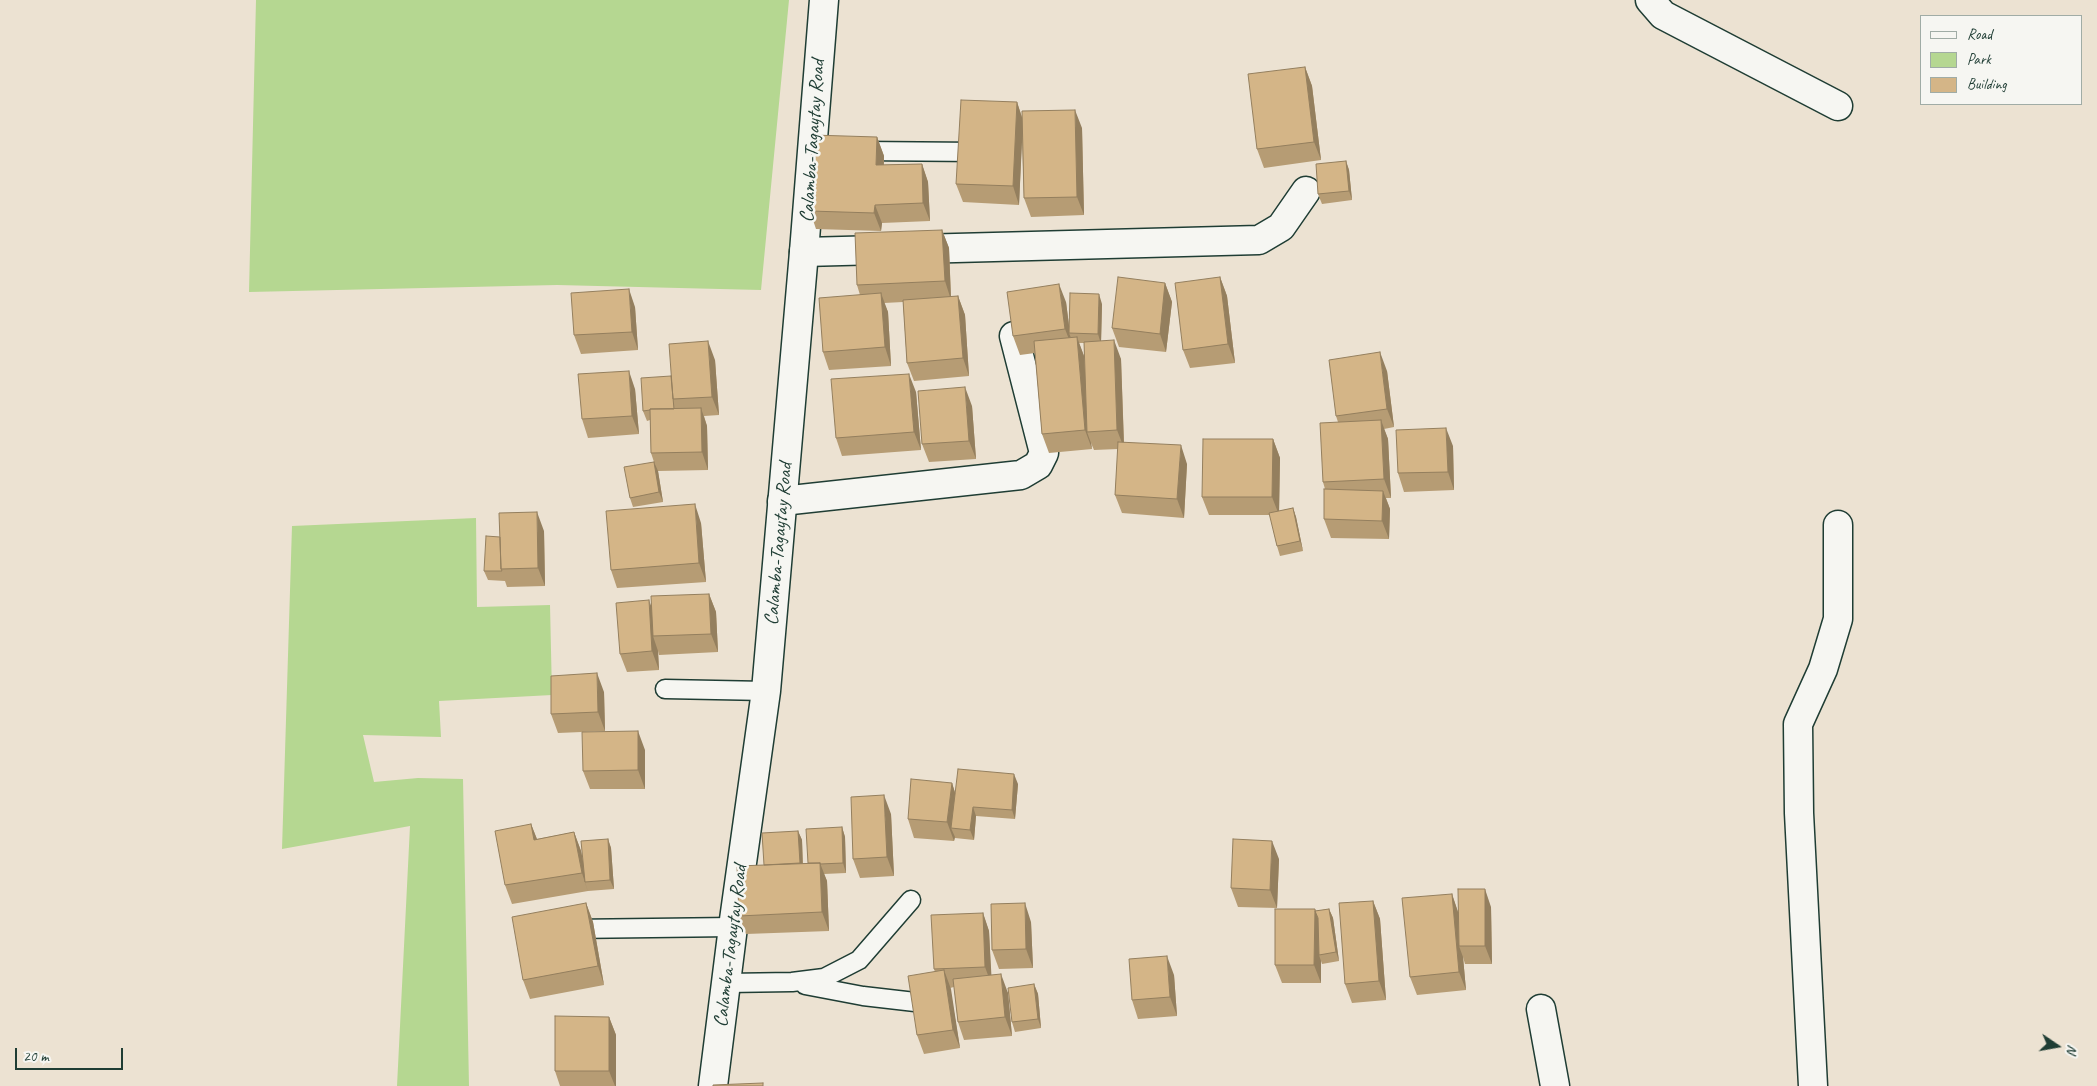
<!DOCTYPE html>
<html>
<head>
<meta charset="utf-8">
<style>
	body { margin:0 }
	#map { position:relative; width:2097px; height:1086px; overflow:hidden; background:#ece2d2; font-family:Caveat,sans-serif }
	canvas { display:block }
	.legend { position:absolute; left:1920px; top:15px; width:162px; height:90px; box-sizing:border-box; background:#f6f6f2; border:1px solid #a0aca6; margin:0; padding:6px 9px; list-style:none; font-size:15px; color:#1f3d34 }
	.legend li { display:flex; align-items:center; gap:10px; height:25px }
	.legend b { width:25px; border:1px solid #a0aca6 }
	.north { position:absolute; left:2032px; top:1021px; width:50px; height:50px; -webkit-text-stroke:4px #f6f6f2; paint-order:stroke; rotate:102deg; font-size:14px; font-weight:700; line-height:20px; text-align:center; color:#1f3d34 }
	.north::after { content:''; display:block; margin:auto; width:18px; height:22px; background:#1f3d34; clip-path:polygon(50% 0,100% 100%,50% 72%,0 100%) }
	.scale { position:absolute; left:15px; top:1048px; width:108px; height:22px; box-sizing:border-box; border:2px solid #1f3d34; border-top:0; padding-left:6px; font-size:15px; line-height:18px; white-space:nowrap; color:#1f3d34; -webkit-text-stroke:4px #f6f6f2; paint-order:stroke }
</style>
</head>
<body>
<div id="map">
<canvas width="2097" height="1086"></canvas>
<ul class="legend">
<li><b style="height:6px;background:#f6f6f2"></b>Road</li>
<li><b style="height:14px;background:#b5d791"></b>Park</li>
<li><b style="height:14px;background:#d4b587"></b>Building</li>
</ul>
<div class="north">N</div>
<div class="scale">20 m</div>
</div>
<script>
const ctx = document.querySelector('canvas').getContext('2d');
ctx.lineJoin = 'round';
function fill(path, color) { ctx.fillStyle = color; ctx.fill(path, 'evenodd'); }
const toPath = rows => new Path2D(rows.map(r => 'M' + r).join(''));
function strokePath(path, color, width, dash) { ctx.strokeStyle = color; ctx.lineWidth = width; ctx.lineCap = dash ? 'butt' : 'round'; ctx.setLineDash(dash || []); ctx.stroke(path); }
function label(font, color, halo, rows, align = 'center') {
  ctx.font = font + ' Caveat,sans-serif'; ctx.lineWidth = 5; ctx.setLineDash([]); ctx.textBaseline = 'middle'; ctx.strokeStyle = halo; ctx.fillStyle = color; for (const [text, x, y, turn = 0] of rows) {
    ctx.save(); ctx.translate(x, y); ctx.rotate((+turn || 0) * Math.PI / 180); ctx.textAlign = isNaN(turn) ? turn : align; if (halo) ctx.strokeText(text, 0, 0); ctx.fillText(text, 0, 0); ctx.restore();
  }
}
fill(toPath([
	[256,0,789,0,761,290,557,285,249,292],
	[476,518,477,607,550,605,552,695,439,701,441,737,363,735,374,782,418,778,463,779,469,1086,397,1086,410,826,282,849,292,526]
]), '#b5d791');
const service = toPath([
	[860,151,979,152],
	[665,689,766,691],
	[571,929,733,927],
	[727,983,792,982,824,978,859,960,911,900],
	[805,985,863,996,915,1002]
]);
const minor = toPath([
	[1650,0,1663,15,1838,106],
	[804,252,1259,240,1281,227,1306,191],
	[782,501,1021,475,1038,465,1044,453,1014,336],
	[1541,1009,1555,1086],
	[1813,1086,1799,813,1798,724,1823,669,1838,619,1838,525]
]);
const secondary = toPath([
	[713,1086,733,927,766,691,804,252,824,0]
]);
strokePath(service, '#1f3d34', 21);
strokePath(minor, '#1f3d34', 31);
strokePath(secondary, '#1f3d34', 31);
strokePath(service, '#f6f6f2', 18);
strokePath(minor, '#f6f6f2', 28);
strokePath(secondary, '#f6f6f2', 28);
fill(toPath([
	[1305,67,1312,86,1321,160,1264,168,1257,149],
	[1017,102,1022,117,1082,128,1084,215,1031,217,1024,198,1022,137,1019,205,963,202,956,184],
	[877,137,884,156,884,165,922,164,928,182,930,221,882,223,881,231,816,229,810,211],
	[1346,161,1349,170,1352,200,1322,204,1318,194],
	[942,230,949,248,951,297,958,296,965,315,969,376,914,381,907,363,903,302,884,303,888,312,891,366,829,370,823,352,860,295,857,285],
	[1220,277,1227,296,1235,363,1190,368,1183,350],
	[1165,283,1172,302,1166,352,1119,347,1112,328],
	[1066,302,1069,326,1102,304,1101,341,1121,359,1124,442,1187,464,1184,518,1122,513,1115,495,1118,449,1094,450,1091,443,1092,449,1049,453,1042,434,1035,353,1020,355,1013,336],
	[1079,343,1084,343,1085,369,1084,356],
	[635,307,638,350,581,354,574,335],
	[715,360,719,415,704,416,707,426,708,470,658,471,663,502,633,507,630,498,654,462,651,453,650,420,647,421,643,411,671,376],
	[1387,371,1394,427,1384,429,1388,439,1391,498,1386,498,1390,509,1389,539,1331,538,1324,519,1325,489,1323,482,1338,422,1336,416],
	[635,389,639,434,588,438,582,419],
	[916,392,921,450,842,456,836,438],
	[972,406,976,459,929,462,922,444],
	[1273,439,1280,458,1279,511,1293,508,1296,517,1303,551,1280,556,1277,546,1270,515,1209,515,1202,497],
	[1453,446,1454,490,1404,492,1398,473],
	[701,523,706,582,617,588,611,570],
	[544,531,545,586,507,587,505,581,488,580,484,571,500,537],
	[709,594,716,612,718,652,659,655,658,651,659,670,627,672,620,654,651,607],
	[604,692,605,731,558,733,551,714],
	[645,750,645,789,590,789,583,771],
	[952,783,955,793,1018,784,1015,819,976,816,974,840,955,838,955,837,954,841,914,838,908,819],
	[891,814,894,876,860,878,853,859],
	[531,824,537,839,574,832,581,851,583,860,608,839,611,848,614,889,588,891,512,904,505,885],
	[842,827,845,837,846,873,824,874,827,881,829,931,746,934,739,916,764,865,798,831,802,840,803,863,808,863],
	[1279,859,1277,908,1238,907,1231,888],
	[1452,894,1458,912,1491,907,1492,964,1465,964,1463,957,1466,990,1417,995,1410,977],
	[1373,901,1380,919,1386,1000,1352,1003,1345,984],
	[586,903,593,922,604,985,530,999,523,980],
	[1315,909,1315,911,1329,909,1333,918,1339,961,1322,964,1321,961,1321,983,1282,983,1275,965],
	[983,913,989,931,991,975,1008,993,1012,1036,964,1040,958,1022,954,987,950,988,960,1048,924,1054,917,1035,935,972,934,969],
	[1031,922,1033,968,999,969,992,950],
	[1174,975,1177,1016,1138,1019,1132,1000],
	[1034,984,1038,994,1041,1028,1015,1032,1012,1022],
	[609,1017,616,1035,616,1086,560,1086,555,1071]
]), '#b69c74');
fill(toPath([
	[1305,67,1312,86,1321,160,1314,142],
	[1017,102,1023,121,1019,205,1013,186],
	[1075,110,1082,128,1084,215,1077,197],
	[877,137,884,156,883,184,876,165],
	[1346,161,1349,170,1352,200,1349,191],
	[922,164,928,182,930,221,923,203],
	[875,205,882,223,881,231,874,213],
	[942,230,949,248,951,300,945,281],
	[1220,277,1227,296,1235,363,1228,344],
	[1165,283,1172,302,1166,352,1160,334],
	[1059,284,1066,302,1070,333,1069,333,1071,338,1072,347,1065,329],
	[629,289,635,307,638,350,632,332],
	[881,293,888,312,891,366,885,347],
	[1099,294,1102,304,1101,344,1098,334],
	[958,296,965,315,969,376,963,358],
	[1077,337,1084,356,1090,431,1087,432,1091,443,1092,449,1085,430],
	[1114,340,1121,359,1124,448,1117,430],
	[708,341,715,360,719,415,712,397],
	[1380,352,1387,371,1394,427,1387,409],
	[629,371,635,389,639,434,632,416],
	[909,374,916,392,921,450,914,432],
	[965,387,972,406,976,459,969,441],
	[701,408,707,426,708,470,702,452],
	[1381,420,1388,439,1391,498,1384,479],
	[1446,428,1453,446,1454,490,1448,472],
	[1273,439,1280,458,1279,515,1272,497],
	[1181,445,1187,464,1184,518,1177,499],
	[654,462,658,471,663,502,659,492],
	[1383,491,1390,509,1389,539,1382,521],
	[695,504,701,523,706,582,699,563],
	[1293,508,1296,517,1303,551,1300,541],
	[537,512,544,531,545,586,538,568],
	[709,594,716,612,718,652,711,634],
	[649,600,656,619,653,636,658,651,659,670,652,651],
	[597,673,604,692,605,731,598,712],
	[638,731,645,750,645,789,638,770],
	[1014,774,1018,784,1015,819,1012,810],
	[952,783,958,802,951,828,955,837,954,841,947,822],
	[884,795,891,814,894,876,887,857],
	[973,807,976,816,974,840,970,830],
	[531,824,538,842,534,840],
	[842,827,845,837,846,873,843,863],
	[798,831,802,840,803,879,800,870],
	[574,832,581,851,587,882,585,882,588,892,582,873],
	[608,839,611,848,614,889,610,880],
	[1272,841,1279,859,1277,908,1270,890],
	[820,863,827,881,829,931,822,912],
	[1485,889,1491,907,1492,964,1485,946],
	[1452,894,1458,912,1459,946,1463,957,1466,990,1459,972],
	[1373,901,1380,919,1386,1000,1379,981],
	[586,903,593,922,604,985,598,966],
	[1025,903,1031,922,1033,968,1026,949],
	[1315,909,1321,928,1319,955,1321,961,1321,983,1314,965],
	[1329,909,1333,918,1339,961,1336,952],
	[983,913,989,931,992,986,985,967],
	[1167,956,1174,975,1177,1016,1170,997],
	[944,970,951,989,960,1048,953,1030],
	[1001,974,1008,993,1012,1036,1005,1017],
	[1034,984,1038,994,1041,1028,1038,1019],
	[609,1017,616,1035,616,1086,615,1086,609,1071]
]), '#947f5e');
const building = toPath([
	[1305,67,1314,142,1257,149,1248,74,1305,67],
	[961,100,1017,102,1013,186,956,184,961,100],
	[1075,110,1077,197,1024,198,1022,111,1075,110],
	[812,135,877,137,876,165,922,164,923,203,875,205,874,213,810,211,812,135],
	[1346,161,1349,191,1318,194,1316,164,1346,161],
	[942,230,945,281,857,285,855,233,942,230],
	[1118,277,1165,283,1160,334,1112,328,1118,277],
	[1220,277,1228,344,1183,350,1175,283,1220,277],
	[1059,284,1065,329,1013,336,1007,292,1059,284],
	[629,289,632,332,574,335,571,293,629,289],
	[881,293,885,347,823,352,819,298,881,293],
	[1070,293,1099,294,1098,334,1069,333,1070,293],
	[958,296,963,358,907,363,903,300,958,296],
	[1077,337,1085,430,1042,434,1034,341,1077,337],
	[1114,340,1117,430,1087,432,1084,342,1114,340],
	[708,341,712,397,673,399,669,344,708,341],
	[1380,352,1387,409,1336,416,1329,360,1380,352],
	[629,371,632,416,582,419,578,374,629,371],
	[909,374,914,432,836,438,831,379,909,374],
	[671,376,674,409,650,409,650,410,643,411,641,378,671,376],
	[965,387,969,441,922,444,918,391,965,387],
	[701,408,702,452,651,453,650,409,701,408],
	[1381,420,1384,479,1323,482,1320,423,1381,420],
	[1446,428,1448,472,1398,473,1396,430,1446,428],
	[1203,439,1273,439,1272,497,1202,497,1203,439],
	[1118,442,1181,445,1177,499,1115,495,1118,442],
	[654,462,659,492,630,498,624,467,654,462],
	[1324,489,1383,491,1382,521,1324,519,1324,489],
	[695,504,699,563,611,570,606,511,695,504],
	[1293,508,1300,541,1277,546,1269,513,1293,508],
	[537,512,538,568,501,569,499,513,537,512],
	[486,536,500,537,501,569,502,571,484,571,486,536],
	[709,594,711,634,653,636,651,596,709,594],
	[649,600,652,651,620,654,616,603,649,600],
	[597,673,598,712,551,714,551,676,597,673],
	[638,731,638,770,583,771,582,732,638,731],
	[958,769,1014,774,1012,810,973,807,970,830,951,828,958,769],
	[911,779,952,783,947,822,908,819,911,779],
	[884,795,887,857,853,859,851,797,884,795],
	[531,824,534,840,574,832,582,873,505,885,495,831,531,824],
	[842,827,843,863,820,864,820,863,808,863,806,829,842,827],
	[798,831,800,863,764,865,762,833,798,831],
	[608,839,610,880,585,882,581,841,608,839],
	[1233,839,1272,841,1270,890,1231,888,1233,839],
	[820,863,822,912,739,916,737,866,820,863],
	[1458,889,1485,889,1485,946,1459,946,1458,889],
	[1452,894,1459,972,1410,977,1402,898,1452,894],
	[1373,901,1379,981,1345,984,1339,903,1373,901],
	[586,903,598,966,523,980,512,917,586,903],
	[1025,903,1026,949,992,950,991,904,1025,903],
	[1275,909,1315,909,1314,965,1275,965,1275,909],
	[1329,909,1336,952,1319,955,1318,918,1315,911,1329,909],
	[983,913,985,967,934,969,931,915,983,913],
	[1167,956,1170,997,1132,1000,1129,959,1167,956],
	[944,970,953,1030,917,1035,908,976,944,970],
	[1001,974,1005,1017,958,1022,953,979,1001,974],
	[1034,984,1038,1019,1012,1022,1008,988,1034,984],
	[555,1016,609,1017,609,1071,555,1071,555,1016],
	[763,1083,763,1086,713,1086,713,1085,763,1083]
]);
fill(building, '#d4b587');
strokePath(building, '#947f5e', 1);
label('20px', '#1f3d34', '#f6f6f2', [
	["Calamba-Tagaytay Road",813,141,-86],
	["Calamba-Tagaytay Road",779,544,-85],
	["Calamba-Tagaytay Road",731,946,-83]
]);
</script>
</body>
</html>
